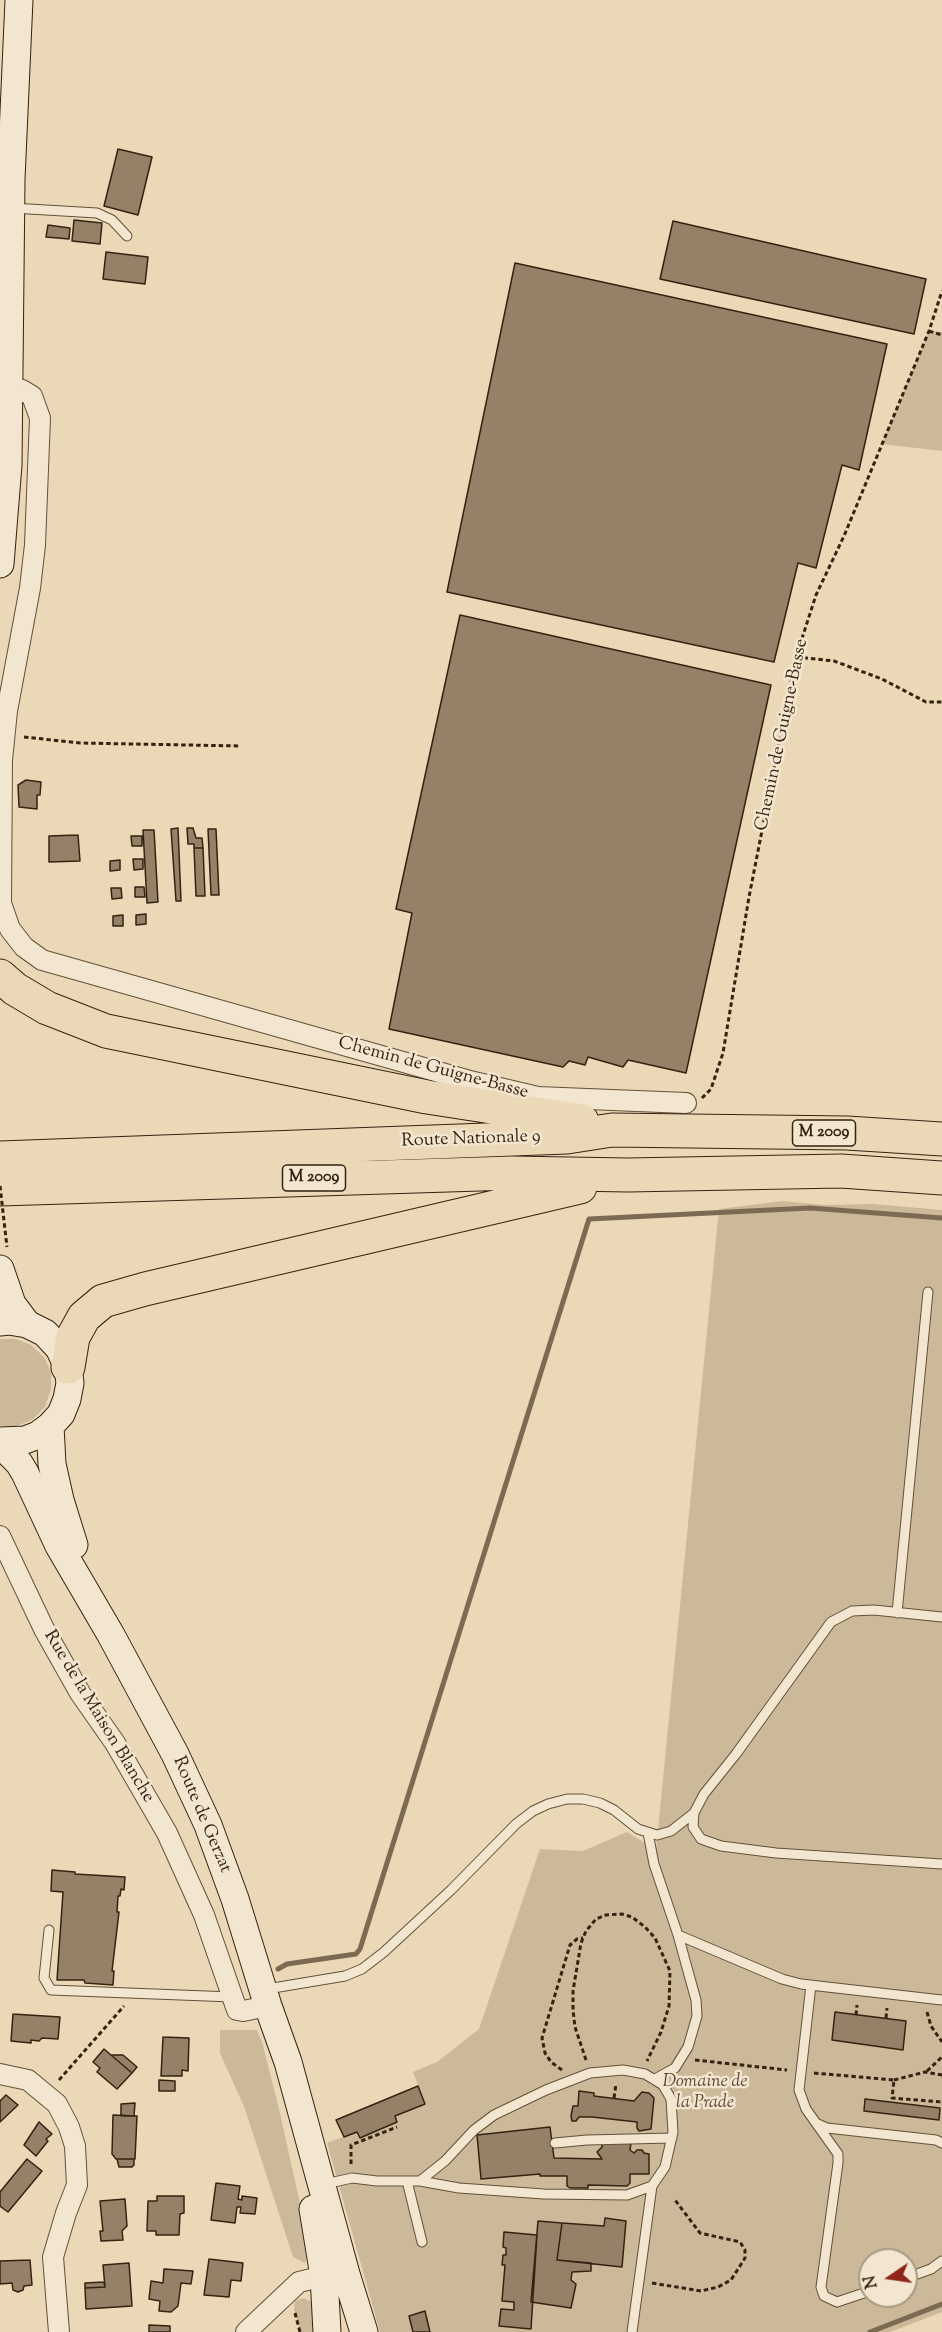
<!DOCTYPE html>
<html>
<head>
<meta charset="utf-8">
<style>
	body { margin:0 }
	#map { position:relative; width:942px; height:2332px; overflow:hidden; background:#ebd8b6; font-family:"Sorts Mill Goudy",serif }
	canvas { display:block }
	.north { position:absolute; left:858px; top:2248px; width:60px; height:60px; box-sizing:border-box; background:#f2e6d0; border:2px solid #a69884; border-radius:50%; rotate:257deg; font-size:16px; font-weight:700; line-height:24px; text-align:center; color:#352211 }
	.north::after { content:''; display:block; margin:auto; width:21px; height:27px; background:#8f2418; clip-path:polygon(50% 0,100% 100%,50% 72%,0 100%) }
</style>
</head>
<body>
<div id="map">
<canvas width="942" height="2332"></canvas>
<div class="north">N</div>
</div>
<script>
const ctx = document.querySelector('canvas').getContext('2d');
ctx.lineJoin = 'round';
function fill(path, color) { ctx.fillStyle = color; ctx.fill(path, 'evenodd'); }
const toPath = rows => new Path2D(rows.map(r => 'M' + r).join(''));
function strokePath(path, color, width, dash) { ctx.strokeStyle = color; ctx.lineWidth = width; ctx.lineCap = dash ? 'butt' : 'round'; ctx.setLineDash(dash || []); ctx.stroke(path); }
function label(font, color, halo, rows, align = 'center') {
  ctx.font = font + ' "Sorts Mill Goudy",serif'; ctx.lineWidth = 5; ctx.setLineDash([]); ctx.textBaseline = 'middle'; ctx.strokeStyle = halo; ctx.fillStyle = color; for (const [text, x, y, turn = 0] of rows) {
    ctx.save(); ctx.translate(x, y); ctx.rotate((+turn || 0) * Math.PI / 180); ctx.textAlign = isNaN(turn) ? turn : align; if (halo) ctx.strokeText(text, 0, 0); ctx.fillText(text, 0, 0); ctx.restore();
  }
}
fill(toPath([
	[929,331,942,332,942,451,882,444],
	[782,1201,826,1205,873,1204,942,1210,942,2312,890,2332,380,2332,327,2143,357,2132,360,2138,383,2129,396,2120,395,2116,425,2102,413,2072,437,2062,479,2029,540,1849,583,1851,627,1832,656,1850,719,1209],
	[870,2260,906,2260,906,2296,870,2296],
	[0,1339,16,1339,31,1345,44,1357,51,1372,51,1389,45,1407,32,1420,16,1426,0,1426],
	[220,2030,257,2030,262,2042,279,2109,310,2248,305,2263,293,2257,245,2109,220,2053],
	[303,2298,318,2305,321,2332,300,2332,294,2309,295,2301]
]), '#ccb99a');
strokePath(toPath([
	[278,1969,287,1964,356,1954,360,1949,589,1219,810,1208,942,1218],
	[870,2332,942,2304]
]), '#7d6a52', 5);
const building = toPath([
	[118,149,152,157,138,215,104,206,118,149],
	[74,220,102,223,100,244,72,241,74,220],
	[673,221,926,279,914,334,660,279,673,221],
	[48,225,70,228,69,239,46,237,48,225],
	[106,252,148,257,145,284,103,279,106,252],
	[515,263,887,344,859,470,842,465,816,568,798,563,774,662,447,592,515,263],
	[460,615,771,685,686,1073,628,1060,623,1067,588,1057,585,1065,569,1061,563,1067,389,1029,412,913,396,909,460,615],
	[26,780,41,782,40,795,37,795,37,809,19,807,18,785,26,780],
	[178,828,181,901,176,901,171,829,178,828],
	[187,828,193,828,196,838,202,838,203,848,194,848,194,844,188,844,187,828],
	[208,829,216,829,219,895,211,895,208,829],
	[143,830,154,830,158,902,147,903,143,830],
	[78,835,80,861,49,862,49,836,78,835],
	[131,836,142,836,142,846,132,846,131,836],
	[194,848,203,848,205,896,196,896,194,848],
	[133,859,143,859,143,869,134,870,133,859],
	[120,860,120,870,110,871,110,861,120,860],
	[135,887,144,887,145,897,135,897,135,887],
	[111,888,121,888,122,898,112,899,111,888],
	[146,914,146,924,136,925,136,915,146,914],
	[123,915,123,926,113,926,113,916,123,915],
	[52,1870,75,1872,75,1874,125,1877,124,1890,121,1889,120,1896,118,1896,117,1912,119,1912,112,1971,114,1971,113,1985,85,1983,84,1980,57,1980,63,1892,51,1891,52,1870],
	[835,2012,906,2021,903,2050,832,2040,835,2012],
	[13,2014,60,2017,58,2039,42,2038,39,2041,31,2040,31,2043,11,2041,13,2014],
	[163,2037,189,2038,188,2071,182,2070,182,2076,161,2076,163,2037],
	[104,2049,132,2073,117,2089,97,2072,100,2068,93,2062,104,2049],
	[111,2055,123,2055,137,2067,132,2073,111,2055],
	[159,2080,175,2081,175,2091,159,2091,159,2080],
	[418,2086,425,2104,395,2116,397,2122,360,2138,357,2132,344,2137,336,2120,418,2086],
	[579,2091,594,2093,594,2096,634,2101,642,2092,649,2093,654,2098,651,2129,639,2131,637,2128,637,2122,592,2117,579,2117,576,2121,572,2121,571,2116,573,2106,578,2106,579,2091],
	[6,2095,18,2105,0,2122,0,2101,6,2095],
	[865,2099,940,2108,939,2120,864,2111,865,2099],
	[135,2103,134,2116,121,2116,121,2104,135,2103],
	[113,2115,137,2116,135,2159,116,2159,112,2154,113,2115],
	[39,2122,52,2134,46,2139,48,2141,36,2156,24,2145,39,2122],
	[550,2127,554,2158,602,2159,597,2152,602,2147,602,2143,631,2143,630,2150,634,2153,637,2150,642,2150,644,2153,649,2154,649,2174,630,2174,630,2183,627,2186,588,2185,588,2188,570,2188,567,2186,567,2176,540,2176,540,2174,481,2179,477,2135,550,2127],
	[27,2159,42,2171,8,2212,0,2206,0,2192,27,2159],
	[117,2159,134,2159,134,2165,132,2167,119,2167,117,2159],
	[216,2183,240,2186,238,2199,242,2200,242,2196,257,2198,255,2214,240,2213,241,2207,237,2207,235,2223,211,2220,216,2183],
	[157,2196,184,2196,184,2213,180,2214,179,2235,156,2235,156,2231,147,2231,148,2201,157,2201,157,2196],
	[125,2199,127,2226,122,2231,123,2240,101,2241,100,2231,103,2231,100,2201,125,2199],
	[605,2218,626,2221,622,2267,557,2260,562,2223,604,2226,605,2218],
	[538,2221,562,2223,557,2260,591,2263,591,2271,572,2272,571,2280,576,2284,571,2308,531,2302,538,2221],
	[504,2232,537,2235,531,2329,499,2326,501,2309,514,2310,514,2302,502,2301,505,2265,502,2265,503,2255,506,2255,506,2248,503,2247,504,2232],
	[209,2259,243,2263,241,2281,231,2280,229,2297,204,2295,209,2259],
	[30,2260,32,2285,24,2286,23,2290,18,2292,13,2290,12,2283,0,2284,0,2261,30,2260],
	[129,2263,132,2306,86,2309,85,2288,105,2287,103,2265,129,2263],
	[164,2269,193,2271,191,2284,181,2283,178,2306,171,2312,159,2311,160,2301,149,2299,151,2281,163,2283,164,2269],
	[104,2282,105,2287,85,2288,85,2283,104,2282],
	[425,2311,430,2332,413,2332,409,2316,425,2311],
	[149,2325,170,2326,170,2332,149,2332,149,2325]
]);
fill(building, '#948167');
strokePath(building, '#352211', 1.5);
const lane = toPath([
	[12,208,97,213,112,220,127,236],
	[897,1613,928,1292],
	[942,1617,874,1610,852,1611,831,1622,736,1754,704,1794,694,1813,693,1827,701,1839,721,1846,776,1853,942,1864],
	[648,1833,654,1864,678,1935,782,1979,801,1984,942,2000],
	[49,1930,44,1978,51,1990,232,1997],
	[811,1985,799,2090,806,2109,838,2154,838,2163,821,2287,824,2296,837,2302,870,2291],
	[267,1989,345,1976,362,1969,384,1952,451,1890,516,1824,533,1811,548,1804,567,1799,583,1799,600,1803,614,1810,638,1829,657,1835,671,1831,694,1813],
	[655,2079,675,2068,688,2047,697,2016,696,2000,678,1935],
	[818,2124,827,2128,936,2140,942,2143],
	[555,2143,587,2140,672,2138],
	[407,2181,422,2242],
	[325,2184,352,2178,377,2181,420,2181,459,2188,544,2194,627,2195,652,2186,665,2167,673,2132,671,2099,663,2085,645,2074,623,2070,590,2073,546,2090,494,2115,474,2130,445,2161,420,2181],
	[906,2278,931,2269,942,2261],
	[632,2332,652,2186]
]);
const street = toPath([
	[10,387,22,390,32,396,40,418,35,545,30,588,7,711,2,760,1,903,10,929,24,947,42,960,474,1082,538,1097,686,1103],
	[0,1536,44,1629,80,1693,115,1743,167,1833,204,1915,237,2010,243,2011,268,2006],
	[0,2074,28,2080,57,2104,69,2127,75,2146,77,2185,66,2213,53,2257,59,2332],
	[246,2332,299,2282,324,2276]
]);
const secondary = toPath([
	[0,564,8,465,11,179,19,0],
	[0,1269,12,1304,27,1324],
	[0,1322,9,1321,27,1324,45,1333,59,1348,68,1367,70,1383,67,1399,61,1414,50,1426,38,1435,25,1440,0,1441],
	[50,1426,52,1464,60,1500,74,1545],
	[0,1444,19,1463,25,1473,59,1546,111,1635,175,1754,208,1825,235,1899,268,2006,288,2062,346,2274,364,2332],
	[313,2209,324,2276,327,2332]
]);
const highway = toPath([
	[0,976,15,989,47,1008,106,1031,427,1097,582,1121],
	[0,1158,567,1137,612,1130,847,1133,942,1139],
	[0,1189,512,1173,628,1175,841,1171,942,1178],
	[68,1367,73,1337,84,1317,103,1301,145,1289,580,1187]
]);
strokePath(lane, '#62503a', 11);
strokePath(street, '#62503a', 22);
strokePath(secondary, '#352211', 29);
strokePath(highway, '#352211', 35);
strokePath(toPath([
	[929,331,942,335],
	[796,657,834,661,882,679,926,702,942,702],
	[24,737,80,743,241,746],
	[702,1098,711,1089,723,1053,749,897,796,657,816,595,844,536,929,331,942,291],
	[927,2012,931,2026,942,2042],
	[856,2015,857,2005],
	[886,2018,887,2008],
	[586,2060,575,2027,573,2010,573,1991,581,1943,586,1931,596,1919,606,1915,622,1914,632,1917,645,1927,655,1938,670,1971,669,2006,661,2032,647,2061],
	[695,2060,787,2070],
	[562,2070,551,2062,545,2053,542,2038,570,1945,577,1939,583,1938],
	[927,2071,942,2057],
	[814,2073,894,2080,892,2098,942,2102],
	[59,2080,124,2006],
	[894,2080,925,2072,942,2075],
	[614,2098,616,2084],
	[351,2164,351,2145,397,2127],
	[652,2283,701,2291,718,2287,731,2280,745,2258,745,2250,740,2242,700,2233,675,2200],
	[295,2313,300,2332]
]), '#352211', 3, [4.5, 3]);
strokePath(lane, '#f2e6d0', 9);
strokePath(street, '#f2e6d0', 20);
strokePath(secondary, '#f2e6d0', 27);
strokePath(highway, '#ebd8b6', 33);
strokePath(toPath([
	[0,1186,7,1247]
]), '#352211', 3, [4.5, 3]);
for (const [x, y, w] of [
	[824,1133,63],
	[314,1178,63]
]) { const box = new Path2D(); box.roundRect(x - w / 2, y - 13, w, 26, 4.5); ctx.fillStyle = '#f2e6d0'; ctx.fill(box); strokePath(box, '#352211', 1.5); }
label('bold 16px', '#352211', null, [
	["M 2009",824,1133],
	["M 2009",314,1178]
]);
label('18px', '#352211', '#f2e6d0', [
	["Chemin de Guigne-Basse",783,735,-78],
	["Chemin de Guigne-Basse",433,1069,15],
	["Route Nationale 9",471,1140,-2],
	["Rue de la Maison Blanche",98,1717,59],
	["Route de Gerzat",201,1815,67]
]);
label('italic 18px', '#5b4833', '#f2e6d0', [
	["Domaine de",705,2083],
	["la Prade",705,2104]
]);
</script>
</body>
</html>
